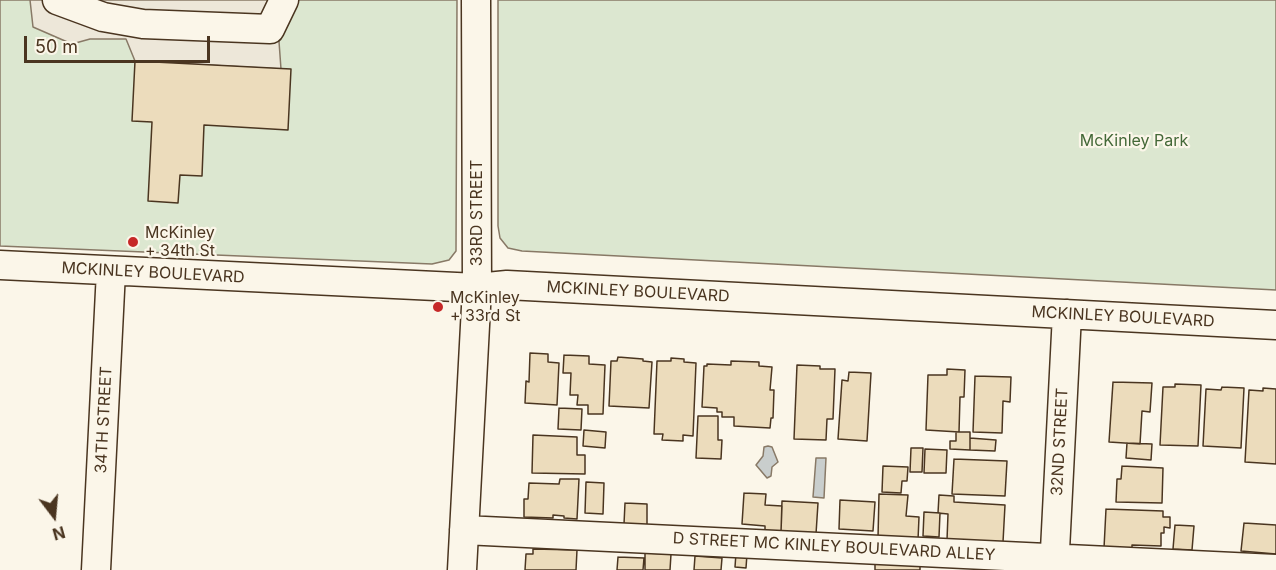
<!DOCTYPE html>
<html>
<head>
<meta charset="utf-8">
<style>
	body { margin:0 }
	#map { position:relative; width:1276px; height:570px; overflow:hidden; background:#fbf6e9; font-family:Inter,sans-serif }
	canvas { display:block }
	.north { position:absolute; left:24px; top:486px; width:60px; height:60px; -webkit-text-stroke:4px #fbf6e9; paint-order:stroke; rotate:164deg; font-size:16px; font-weight:700; line-height:24px; text-align:center; color:#4a3520 }
	.north::after { content:''; display:block; margin:auto; width:21px; height:27px; background:#4a3520; clip-path:polygon(50% 0,100% 100%,50% 72%,0 100%) }
	.scale { position:absolute; left:24px; top:36px; width:186px; height:27px; box-sizing:border-box; border:3px solid #4a3520; border-top:0; padding-left:8px; font-size:18px; line-height:21px; white-space:nowrap; color:#4a3520; -webkit-text-stroke:4px #fbf6e9; paint-order:stroke }
</style>
</head>
<body>
<div id="map">
<canvas width="1276" height="570"></canvas>
<div class="north">N</div>
<div class="scale">50 m</div>
</div>
<script>
const ctx = document.querySelector('canvas').getContext('2d');
ctx.lineJoin = 'round';
function fill(path, color) { ctx.fillStyle = color; ctx.fill(path, 'evenodd'); }
const toPath = rows => new Path2D(rows.map(r => 'M' + r).join(''));
function strokePath(path, color, width, dash) { ctx.strokeStyle = color; ctx.lineWidth = width; ctx.lineCap = dash ? 'butt' : 'round'; ctx.setLineDash(dash || []); ctx.stroke(path); }
function label(font, color, halo, rows, align = 'center') {
  ctx.font = font + ' Inter,sans-serif'; ctx.lineWidth = 4.5; ctx.setLineDash([]); ctx.textBaseline = 'middle'; ctx.strokeStyle = halo; ctx.fillStyle = color; for (const [text, x, y, turn = 0] of rows) {
    ctx.save(); ctx.translate(x, y); ctx.rotate((+turn || 0) * Math.PI / 180); ctx.textAlign = isNaN(turn) ? turn : align; if (halo) ctx.strokeText(text, 0, 0); ctx.fillText(text, 0, 0); ctx.restore();
  }
}
const green = toPath([
	[0,0,457,0,456,251,449,260,432,264,0,246,0,0],
	[498,0,1276,0,1276,290,522,251,508,248,500,238,498,226,498,0]
]);
fill(green, '#dce7d0');
strokePath(green, '#887966', 1.5);
const parking = toPath([
	[30,0,276,0,281,69,135,61,126,39,90,39,72,44,33,27,30,0]
]);
fill(parking, '#ede7d9');
strokePath(parking, '#887966', 1.5);
const water = toPath([
	[768,446,772,447,778,462,772,467,771,476,767,478,756,465,763,456,764,447,768,446],
	[816,458,826,458,824,498,813,497,816,458]
]);
fill(water, '#c9cecd');
strokePath(water, '#887966', 1.5);
const building = toPath([
	[135,61,291,69,288,130,204,125,202,176,180,175,178,203,148,201,152,122,132,121,135,61],
	[530,353,548,354,548,362,559,363,557,405,525,403,526,381,529,382,530,353],
	[564,355,589,356,589,364,605,365,603,414,588,414,588,405,577,405,578,395,570,395,571,373,563,373,564,355],
	[618,357,643,359,643,361,652,362,649,408,609,406,611,361,617,361,618,357],
	[671,358,684,359,684,362,696,363,693,436,683,435,683,441,662,440,663,434,654,434,657,361,671,361,671,358],
	[731,361,759,362,759,366,772,367,770,390,774,390,773,418,771,418,770,428,734,426,734,417,722,417,722,412,717,412,717,408,702,407,704,366,707,366,707,364,731,365,731,361],
	[797,365,820,366,820,369,835,369,833,419,827,419,826,440,794,439,797,365],
	[947,369,965,370,964,397,960,397,959,432,926,430,928,375,947,375,947,369],
	[849,372,871,373,867,441,838,439,842,380,848,381,849,372],
	[975,376,1011,377,1010,402,1003,401,1002,433,973,432,975,376],
	[1113,382,1152,383,1150,412,1142,411,1140,444,1109,442,1113,382],
	[1175,384,1201,385,1198,446,1160,445,1163,387,1175,387,1175,384],
	[1222,387,1244,388,1241,448,1203,446,1206,389,1221,390,1222,387],
	[1263,388,1276,389,1276,464,1245,462,1249,390,1263,391,1263,388],
	[559,408,582,409,581,430,558,429,559,408],
	[698,416,718,416,718,440,722,440,721,459,696,458,698,416],
	[584,430,606,432,605,448,583,446,584,430],
	[956,432,970,432,970,450,950,449,950,441,956,441,956,432],
	[533,435,577,437,577,455,585,455,585,474,532,473,533,435],
	[970,438,996,440,995,451,970,450,970,438],
	[1127,443,1152,444,1151,460,1126,458,1127,443],
	[911,448,923,448,922,472,910,472,911,448],
	[925,449,947,450,946,473,924,473,925,449],
	[954,459,1007,461,1005,496,952,494,954,459],
	[883,466,908,467,907,481,902,481,901,493,882,492,883,466],
	[1122,466,1163,468,1162,503,1116,502,1117,479,1121,479,1122,466],
	[560,479,579,479,577,519,564,518,564,516,553,515,553,518,524,517,524,499,528,499,529,483,559,484,560,479],
	[586,482,604,483,603,514,585,513,586,482],
	[744,493,766,494,765,505,782,506,781,532,765,531,765,526,742,524,744,493],
	[879,494,908,495,906,516,919,517,918,540,878,538,879,494],
	[939,495,954,496,954,502,1005,505,1003,542,947,540,948,514,938,513,939,495],
	[840,500,875,502,873,531,839,529,840,500],
	[782,501,818,503,816,534,781,532,782,501],
	[625,503,647,504,647,525,624,524,625,503],
	[1106,509,1163,511,1163,517,1170,517,1170,528,1164,527,1164,533,1161,533,1161,546,1132,545,1132,549,1104,548,1106,509],
	[924,512,940,513,939,537,923,536,924,512],
	[1244,523,1276,525,1276,554,1241,551,1244,523],
	[1175,525,1194,526,1192,550,1173,549,1175,525],
	[533,549,577,550,576,570,525,570,526,554,533,554,533,549],
	[645,553,671,554,670,570,645,570,645,553],
	[736,553,747,554,746,568,735,567,736,553],
	[695,556,722,558,721,570,694,570,695,556],
	[618,557,644,558,643,570,617,570,618,557],
	[875,562,920,564,920,570,875,570,875,562]
]);
fill(building, '#ecdcbc');
strokePath(building, '#4a3520', 1.5);
const minor = toPath([
	[57,0,103,17,143,24,270,29,284,0],
	[0,265,477,288,507,285,1276,325],
	[464,530,1276,569],
	[96,570,111,271],
	[462,570,477,288,476,0],
	[1054,570,1067,314]
]);
strokePath(minor, '#4a3520', 31);
strokePath(minor, '#fbf6e9', 28);
for (const [x, y, r, color] of [
	[133,242,6,"#c62828"],
	[438,307,6,"#c62828"]
]) { const dot = new Path2D(); dot.arc(x, y, r, 0, 2 * Math.PI); ctx.fillStyle = color; ctx.fill(dot); strokePath(dot, '#fbf6e9', 2); }
label('16px', '#436837', '#fbf6e9', [
	["McKinley Park",1134,141]
]);
label('16px', '#4a3520', '#fbf6e9', [
	["33RD STREET",477,213,-90],
	["MCKINLEY BOULEVARD",153,273,3],
	["MCKINLEY BOULEVARD",638,292,3],
	["MCKINLEY BOULEVARD",1123,317,3],
	["34TH STREET",104,420,-87],
	["32ND STREET",1060,442,-87],
	["D STREET MC KINLEY BOULEVARD ALLEY",834,547,3]
]);
label('16px', '#4a3520', '#fbf6e9', [
	["McKinley",145,233],
	["+ 34th St",145,251],
	["McKinley",450,298],
	["+ 33rd St",450,316]
], 'left');
</script>
</body>
</html>
